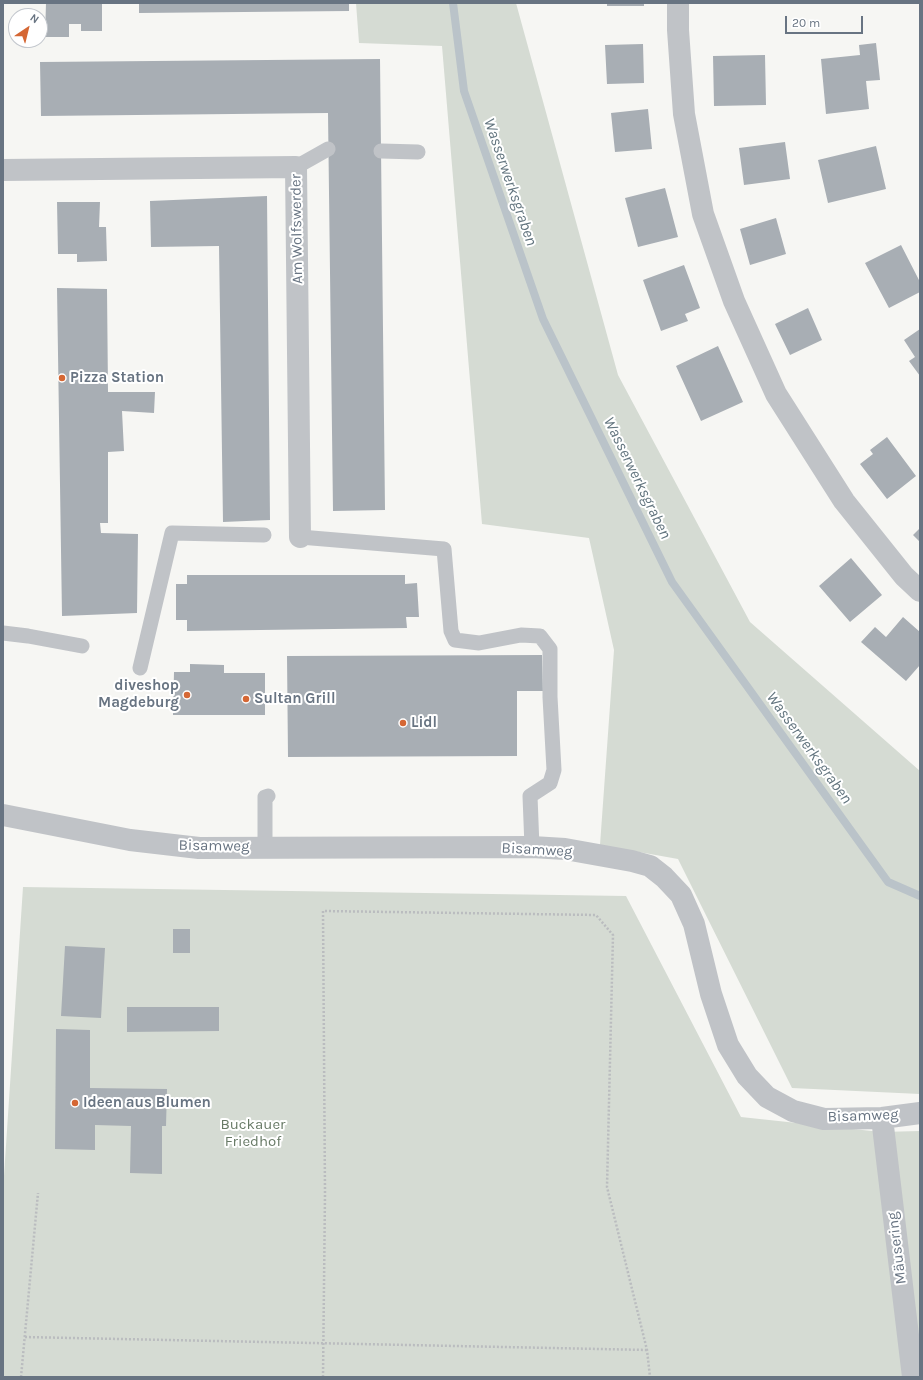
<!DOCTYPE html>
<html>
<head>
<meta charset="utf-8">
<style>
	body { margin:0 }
	#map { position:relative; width:923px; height:1380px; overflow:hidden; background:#f6f6f3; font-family:Karla,sans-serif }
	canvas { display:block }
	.frame { position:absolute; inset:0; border:4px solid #687482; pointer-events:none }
	.north { position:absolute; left:8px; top:8px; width:40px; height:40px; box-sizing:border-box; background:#fff; border:1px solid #c3c7cd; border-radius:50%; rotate:35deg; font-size:11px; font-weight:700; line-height:16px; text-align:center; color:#687482 }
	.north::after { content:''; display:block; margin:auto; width:14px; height:18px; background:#d56734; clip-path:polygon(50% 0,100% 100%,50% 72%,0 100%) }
	.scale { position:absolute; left:785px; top:16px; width:78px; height:18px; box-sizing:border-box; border:2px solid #687482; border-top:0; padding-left:5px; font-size:12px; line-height:14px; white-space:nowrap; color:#687482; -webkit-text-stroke:3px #fff; paint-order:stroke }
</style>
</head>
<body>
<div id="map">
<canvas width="923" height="1380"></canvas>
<div class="frame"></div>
<div class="north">N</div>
<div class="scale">20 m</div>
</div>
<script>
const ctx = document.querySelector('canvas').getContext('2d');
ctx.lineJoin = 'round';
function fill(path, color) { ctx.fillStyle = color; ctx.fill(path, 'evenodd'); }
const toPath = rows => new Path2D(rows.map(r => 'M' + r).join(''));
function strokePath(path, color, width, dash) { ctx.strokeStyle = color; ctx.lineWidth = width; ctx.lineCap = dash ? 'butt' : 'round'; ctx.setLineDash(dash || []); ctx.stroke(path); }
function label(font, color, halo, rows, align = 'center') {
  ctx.font = font + ' Karla,sans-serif'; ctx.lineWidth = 4; ctx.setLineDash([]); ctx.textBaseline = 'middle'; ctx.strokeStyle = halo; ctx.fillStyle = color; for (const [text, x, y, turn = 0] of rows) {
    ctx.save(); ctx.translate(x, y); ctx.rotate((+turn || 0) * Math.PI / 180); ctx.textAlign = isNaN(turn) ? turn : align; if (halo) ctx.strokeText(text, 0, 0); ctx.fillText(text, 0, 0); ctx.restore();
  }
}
fill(toPath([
	[356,3,516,3,618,375,750,622,920,771,920,1094,792,1088,678,859,600,845,614,650,589,538,482,524,442,46,359,43],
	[23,887,626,896,741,1117,881,1132,920,1131,920,1377,3,1377,3,1191]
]), '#d5dbd3');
strokePath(toPath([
	[453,3,464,91,543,319,672,582,888,882,920,896]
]), '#bac3c9', 8);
fill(toPath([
	[46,3,102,3,102,31,81,31,81,24,69,24,69,37,45,37],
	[139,3,349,3,349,11,139,13],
	[607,3,644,3,644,6,607,6],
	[876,43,880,80,866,81,869,109,826,114,821,59,860,55,859,45],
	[643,44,644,83,607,84,605,45],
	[765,55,766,105,714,106,713,56],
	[380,59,385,510,333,511,328,113,41,116,40,62],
	[648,109,652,149,615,152,611,113],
	[785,142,790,179,744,185,739,148],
	[876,146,886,189,828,203,818,160],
	[665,188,678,237,638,247,625,198],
	[267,196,270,520,223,522,219,246,151,247,150,201],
	[57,202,100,202,99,227,106,227,107,261,77,262,77,254,58,254],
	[776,218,786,254,750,265,740,229],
	[901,245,920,282,920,292,889,308,865,263],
	[684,265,700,308,685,314,688,321,661,331,643,280],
	[57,288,107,289,108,392,155,392,154,413,122,411,124,451,108,452,108,523,100,523,101,533,138,534,137,613,62,616],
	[808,308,822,340,790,355,775,324],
	[920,329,920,376,909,361,915,357,904,340],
	[718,346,743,402,701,421,676,366],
	[887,437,916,476,887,499,860,464,873,454,870,450],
	[920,528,920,542,913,535],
	[851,558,882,595,850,622,819,586],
	[187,575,405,575,405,584,417,583,419,617,406,617,407,628,187,631,187,620,176,620,176,584,187,584],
	[903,617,920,632,920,665,906,681,861,642,875,627,886,637],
	[542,655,543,691,517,691,517,756,288,757,287,656],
	[190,664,224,665,224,673,265,673,265,715,173,715,174,672,190,672],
	[173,929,190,929,190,953,173,953],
	[65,946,105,948,101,1018,61,1016],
	[127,1007,219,1007,219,1031,127,1032],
	[56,1029,90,1030,90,1088,167,1089,166,1126,162,1126,162,1174,130,1173,131,1126,95,1125,95,1150,55,1149]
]), '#a8aeb4');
strokePath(toPath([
	[25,1337,647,1350],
	[21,1377,38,1193],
	[323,1377,325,1193,323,911,596,915,613,935,607,1187,647,1350,650,1377]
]), '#babcbf', 2.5, [2, 2]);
strokePath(toPath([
	[381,151,418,152],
	[296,167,328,149],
	[300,537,444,549,451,631,455,640,479,643,521,635,540,636,550,649,550,697,554,770,550,783,530,796,532,847],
	[3,633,28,636,82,646],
	[140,668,172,533,264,535],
	[265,847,265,797,268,796]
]), '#c0c3c7', 15);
strokePath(toPath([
	[678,3,678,30,684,114,703,214,734,301,776,394,844,501,904,576,920,591],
	[3,170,296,167,300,537],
	[3,815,130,840,199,848,532,847,565,849,632,861,650,866,664,877,681,895,694,924,711,994,728,1045,747,1076,767,1097,793,1111,824,1119,882,1118,920,1113],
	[882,1118,913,1377]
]), '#c0c3c7', 22);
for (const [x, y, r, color] of [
	[62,378,4,"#d56734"],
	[187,695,4,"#d56734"],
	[246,699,4,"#d56734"],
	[403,723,4,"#d56734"],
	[75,1103,4,"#d56734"]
]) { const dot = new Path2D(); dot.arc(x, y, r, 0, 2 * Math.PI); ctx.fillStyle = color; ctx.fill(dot); strokePath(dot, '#fff', 1.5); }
label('15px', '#687482', '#fff', [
	["Am Wolfswerder",297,229,-91],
	["Bisamweg",214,846,1],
	["Bisamweg",537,850,3],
	["Bisamweg",863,1116,-2],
	["Mäusering",897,1248,-97]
]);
label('bold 15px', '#687482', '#fff', [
	["Pizza Station",70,378],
	["diveshop",179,686,"right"],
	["Magdeburg",179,703,"right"],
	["Sultan Grill",254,699],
	["Lidl",411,723],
	["Ideen aus Blumen",83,1103]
], 'left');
label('15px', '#687a66', '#fff', [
	["Buckauer",253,1125],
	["Friedhof",253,1142]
]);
label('italic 16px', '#63757f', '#fff', [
	["Wasserwerksgraben",510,182,71],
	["Wasserwerksgraben",637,478,64],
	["Wasserwerksgraben",809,748,54]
]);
</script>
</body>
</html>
